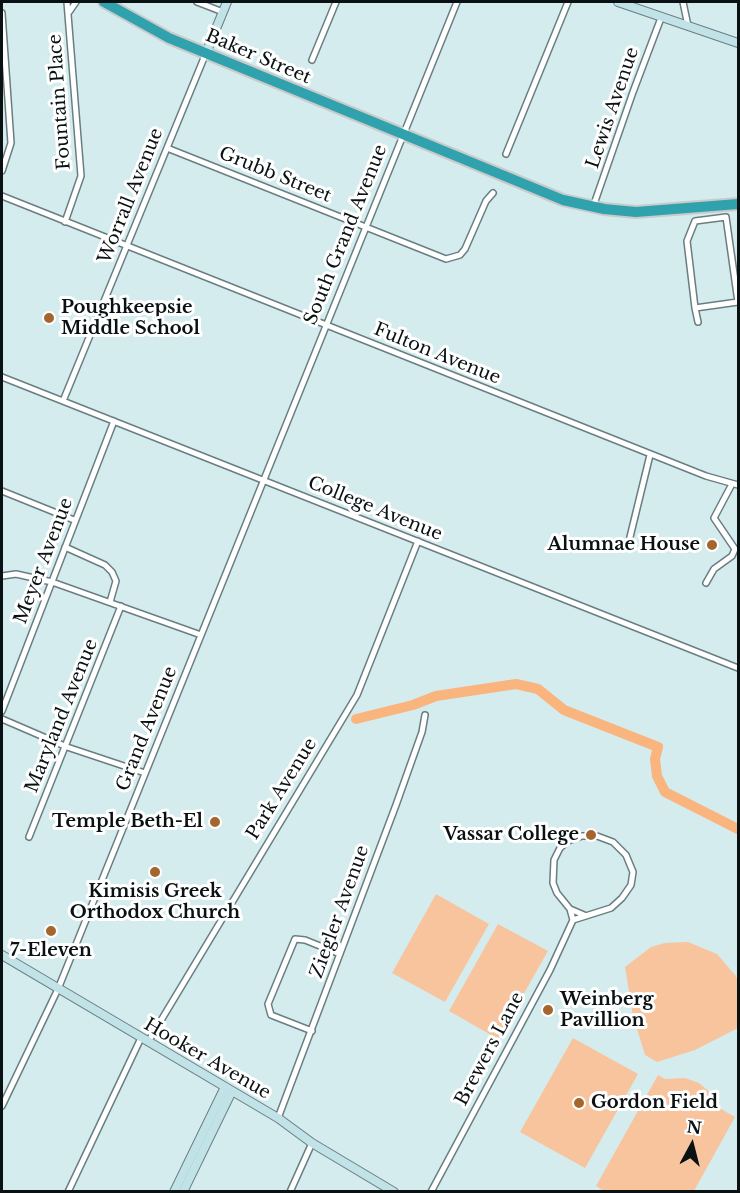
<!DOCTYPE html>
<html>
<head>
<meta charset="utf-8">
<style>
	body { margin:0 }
	#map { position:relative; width:740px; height:1193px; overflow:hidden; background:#d5ecef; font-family:"Libre Baskerville",serif }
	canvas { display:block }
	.frame { position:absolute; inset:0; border:3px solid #091112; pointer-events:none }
	.north { position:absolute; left:662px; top:1115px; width:60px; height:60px; -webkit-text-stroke:4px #fff; paint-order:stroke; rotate:7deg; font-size:16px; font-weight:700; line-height:24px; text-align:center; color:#091112 }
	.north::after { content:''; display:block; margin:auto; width:21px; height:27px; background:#091112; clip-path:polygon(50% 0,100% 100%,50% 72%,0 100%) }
</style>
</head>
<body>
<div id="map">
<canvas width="740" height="1193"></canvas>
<div class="frame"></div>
<div class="north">N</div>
</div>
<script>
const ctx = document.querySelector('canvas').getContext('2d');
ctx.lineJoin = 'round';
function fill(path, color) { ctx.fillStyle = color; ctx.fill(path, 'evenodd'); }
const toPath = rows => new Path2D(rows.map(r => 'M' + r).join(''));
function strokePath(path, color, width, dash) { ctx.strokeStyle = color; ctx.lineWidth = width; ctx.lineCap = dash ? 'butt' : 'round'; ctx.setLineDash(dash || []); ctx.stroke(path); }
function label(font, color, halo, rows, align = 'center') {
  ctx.font = font + ' "Libre Baskerville",serif'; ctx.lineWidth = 6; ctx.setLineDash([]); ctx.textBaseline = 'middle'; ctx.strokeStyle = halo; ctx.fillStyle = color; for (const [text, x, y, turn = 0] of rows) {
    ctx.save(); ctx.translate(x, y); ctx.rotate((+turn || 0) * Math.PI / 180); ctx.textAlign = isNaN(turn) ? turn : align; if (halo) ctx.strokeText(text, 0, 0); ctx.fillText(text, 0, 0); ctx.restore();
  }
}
fill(toPath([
	[436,894,489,924,445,1002,392,973],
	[498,924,548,951,498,1039,449,1011],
	[688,942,717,954,735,975,738,980,738,1028,695,1050,657,1062,645,1055,633,1016,625,967,651,947,665,943],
	[573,1038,638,1074,585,1168,520,1132],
	[658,1075,665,1079,685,1078,699,1083,713,1095,721,1109,735,1117,694,1191,604,1191,596,1186]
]), '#f7c49d');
strokePath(toPath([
	[356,719,413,705,436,696,516,684,538,689,564,710,658,747,655,759,657,776,665,792,738,829]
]), '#fab47d', 10);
const street = toPath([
	[197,2,223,12],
	[683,2,688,26],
	[69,12,76,2],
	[2,13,11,143,2,171],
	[312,60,336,2],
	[167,148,446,259,460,255,465,249,486,201,493,193],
	[506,154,568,2],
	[2,196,706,476,738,485],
	[593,207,633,92,661,18],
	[65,222,81,176,67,2],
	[695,308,687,241,695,221,726,217,738,302],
	[698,322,695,308,738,302],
	[2,377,738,668],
	[63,401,206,53],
	[2,491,74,520],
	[630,537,650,455],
	[65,547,105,565,112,572,116,581,110,602],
	[2,576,16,574,52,582,201,635],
	[706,583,714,569,732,556,735,549,714,518,732,484],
	[2,711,114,421],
	[2,719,67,747,145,773],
	[29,837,121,606],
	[573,920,611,908,622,898,631,885,633,872,626,855,613,842,597,836,582,836,568,841,560,848,554,860,553,883,557,893,570,909,584,915],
	[312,1031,271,1015,268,1004,295,939,305,940,340,954],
	[148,1042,357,695,418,541],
	[2,1106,58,989,457,2],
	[278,1118,396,805,422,732,425,715],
	[68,1192,141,1038],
	[290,1192,312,1143],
	[431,1192,550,970,573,920,570,909]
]);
const secondary = toPath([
	[618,2,738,43],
	[206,53,227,2],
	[2,955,278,1118,312,1143,394,1192],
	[174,1192,225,1087],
	[183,1192,232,1091]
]);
const highway = toPath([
	[104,2,169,38,563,200,604,209,636,212,738,204]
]);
strokePath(street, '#697e81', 8);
strokePath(secondary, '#697e81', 10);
strokePath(highway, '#c9cbcb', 14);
strokePath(street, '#fff', 5);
strokePath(secondary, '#c1e3e7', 8);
strokePath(highway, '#30a2ae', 10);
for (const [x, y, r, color] of [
	[49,318,6,"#a5662e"],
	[712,545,6,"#a5662e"],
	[215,822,6,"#a5662e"],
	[591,835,6,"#a5662e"],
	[155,872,6,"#a5662e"],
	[51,931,6,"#a5662e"],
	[548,1010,6,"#a5662e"],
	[579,1103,6,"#a5662e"]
]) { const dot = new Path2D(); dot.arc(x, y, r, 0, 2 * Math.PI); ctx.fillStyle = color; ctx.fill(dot); strokePath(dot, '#fff', 2); }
label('18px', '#091112', '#fff', [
	["Baker Street",258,57,23],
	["Fountain Place",60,102,-94],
	["Lewis Avenue",613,108,-71],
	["Grubb Street",275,175,22],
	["Worrall Avenue",131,196,-68],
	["South Grand Avenue",346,235,-68],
	["Fulton Avenue",437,354,22],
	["College Avenue",375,509,22],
	["Meyer Avenue",44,561,-69],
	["Maryland Avenue",62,716,-68],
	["Grand Avenue",147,729,-68],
	["Park Avenue",282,789,-58],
	["Ziegler Avenue",340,912,-70],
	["Brewers Lane",490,1049,-62],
	["Hooker Avenue",207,1059,30]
]);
label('bold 18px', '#091112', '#fff', [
	["Poughkeepsie",61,308],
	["Middle School",61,329],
	["Alumnae House",700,545,"right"],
	["Temple Beth-El",203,822,"right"],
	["Vassar College",579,835,"right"],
	["Kimisis Greek",155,892,"center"],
	["Orthodox Church",155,913,"center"],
	["7-Eleven",51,951,"center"],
	["Weinberg",560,1000],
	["Pavillion",560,1021],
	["Gordon Field",591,1103]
], 'left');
</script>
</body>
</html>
